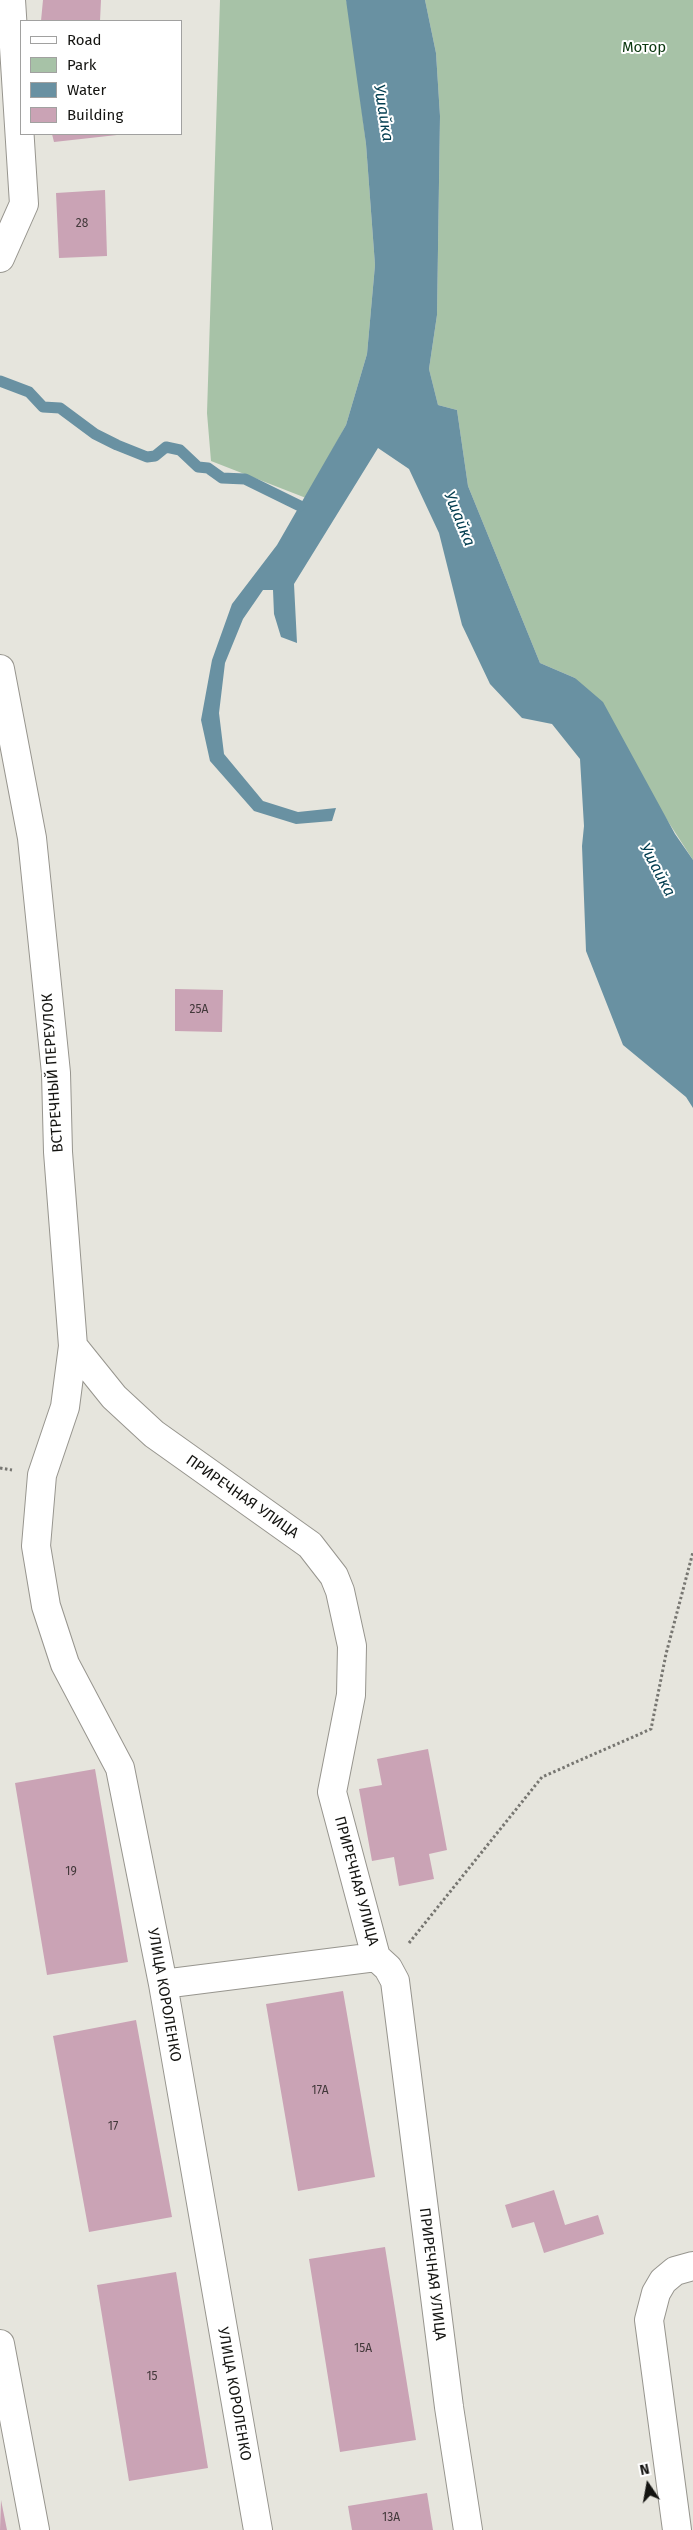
<!DOCTYPE html>
<html>
<head>
<meta charset="utf-8">
<style>
	body { margin:0 }
	#map { position:relative; width:693px; height:2530px; overflow:hidden; background:#e6e5dd; font-family:"Fira Sans",sans-serif }
	canvas { display:block }
	.legend { position:absolute; left:20px; top:20px; width:162px; height:115px; box-sizing:border-box; background:#fff; border:1px solid #a1a1a0; margin:0; padding:6px 9px; list-style:none; font-size:15px; color:#141411 }
	.legend li { display:flex; align-items:center; gap:10px; height:25px }
	.legend b { width:25px; border:1px solid #a1a1a0 }
	.north { position:absolute; left:623px; top:2460px; width:50px; height:50px; -webkit-text-stroke:4px #fff; paint-order:stroke; rotate:348deg; font-size:14px; font-weight:700; line-height:20px; text-align:center; color:#141411 }
	.north::after { content:''; display:block; margin:auto; width:18px; height:22px; background:#141411; clip-path:polygon(50% 0,100% 100%,50% 72%,0 100%) }
</style>
</head>
<body>
<div id="map">
<canvas width="693" height="2530"></canvas>
<ul class="legend">
<li><b style="height:6px;background:#fff"></b>Road</li>
<li><b style="height:14px;background:#a7c2a7"></b>Park</li>
<li><b style="height:14px;background:#6991a2"></b>Water</li>
<li><b style="height:14px;background:#caa3b5"></b>Building</li>
</ul>
<div class="north">N</div>
</div>
<script>
const ctx = document.querySelector('canvas').getContext('2d');
ctx.lineJoin = 'round';
function fill(path, color) { ctx.fillStyle = color; ctx.fill(path, 'evenodd'); }
const toPath = rows => new Path2D(rows.map(r => 'M' + r).join(''));
function strokePath(path, color, width, dash) { ctx.strokeStyle = color; ctx.lineWidth = width; ctx.lineCap = dash ? 'butt' : 'round'; ctx.setLineDash(dash || []); ctx.stroke(path); }
function label(font, color, halo, rows, align = 'center') {
  ctx.font = font + ' "Fira Sans",sans-serif'; ctx.lineWidth = 4; ctx.setLineDash([]); ctx.textBaseline = 'middle'; ctx.strokeStyle = halo; ctx.fillStyle = color; for (const [text, x, y, turn = 0] of rows) {
    ctx.save(); ctx.translate(x, y); ctx.rotate((+turn || 0) * Math.PI / 180); ctx.textAlign = isNaN(turn) ? turn : align; if (halo) ctx.strokeText(text, 0, 0); ctx.fillText(text, 0, 0); ctx.restore();
  }
}
fill(toPath([
	[220,0,346,0,350,14,366,144,375,265,367,354,346,425,306,498,211,461,207,413],
	[425,0,693,0,693,860,575,678,540,663,468,486,457,410,438,405,429,369,437,315,440,116,436,53]
]), '#a7c2a7');
fill(toPath([
	[346,0,425,0,436,53,440,116,437,315,429,369,438,405,457,410,468,486,540,663,575,678,603,702,675,834,693,860,693,1108,686,1097,623,1045,586,951,582,846,584,826,580,759,552,724,522,718,490,684,462,625,439,533,409,469,378,448,294,584,297,643,281,637,274,614,273,590,263,590,243,619,225,663,219,713,224,754,263,801,298,812,336,808,332,821,296,824,254,811,210,761,201,720,212,660,232,604,277,545,346,425,367,354,375,265,366,144]
]), '#6991a2');
strokePath(toPath([
	[0,381,29,392,43,407,60,408,95,434,117,445,147,457,155,456,166,447,180,450,198,467,208,468,222,478,245,479,300,506]
]), '#6991a2', 11);
fill(toPath([
	[43,0,101,0,100,21,41,21],
	[52,134,117,134,117,135,54,142],
	[105,190,107,256,59,258,56,193],
	[175,989,223,990,222,1032,175,1031],
	[428,1749,447,1850,429,1854,434,1879,399,1886,394,1857,372,1861,359,1789,382,1785,377,1759],
	[95,1769,128,1962,47,1975,15,1783],
	[343,1991,375,2177,298,2191,266,2004],
	[136,2020,172,2217,89,2232,53,2036],
	[554,2190,565,2225,598,2215,604,2234,544,2253,534,2222,512,2228,505,2205],
	[385,2247,416,2440,340,2452,309,2259],
	[176,2272,208,2468,129,2481,97,2285],
	[427,2493,433,2530,352,2530,348,2506],
	[1,2500,7,2530,0,2530]
]), '#caa3b5');
const minor = toPath([
	[0,258,24,204,11,0],
	[0,669,32,838,56,1073,58,1152,73,1346,65,1407,42,1475,36,1546,46,1606,65,1664,120,1768,163,1984,258,2530],
	[73,1346,114,1397,154,1434,310,1545,334,1576,340,1591,352,1646,351,1695,332,1792,376,1957,388,1968,395,1981,449,2407,468,2530],
	[163,1984,376,1957],
	[0,2344,35,2530],
	[677,2530,649,2320,656,2293,663,2281,675,2271,693,2266]
]);
strokePath(minor, '#97958e', 30);
strokePath(toPath([
	[0,1468,12,1470],
	[409,1943,542,1777,651,1729,666,1654,693,1552]
]), '#777671', 3, [2.5, 2.5]);
strokePath(minor, '#fff', 28);
label('12px', '#42383a', null, [
	["28",82,224],
	["25А",199,1010],
	["19",71,1872],
	["17А",320,2091],
	["17",113,2127],
	["15А",363,2349],
	["15",152,2377],
	["13А",391,2518]
]);
label('15px', '#0c3810', '#fff', [
	["Мотор",644,48]
]);
label('15px', '#141411', '#fff', [
	["ВСТРЕЧНЫЙ ПЕРЕУЛОК",53,1073,-94],
	["ПРИРЕЧНАЯ УЛИЦА",242,1497,35],
	["ПРИРЕЧНАЯ УЛИЦА",356,1881,75],
	["УЛИЦА КОРОЛЕНКО",164,1995,80],
	["ПРИРЕЧНАЯ УЛИЦА",432,2274,83],
	["УЛИЦА КОРОЛЕНКО",234,2394,80]
]);
label('italic 16px', '#003c4f', '#fff', [
	["Ушайка",383,113,81],
	["Ушайка",459,519,68],
	["Ушайка",657,870,62]
]);
</script>
</body>
</html>
